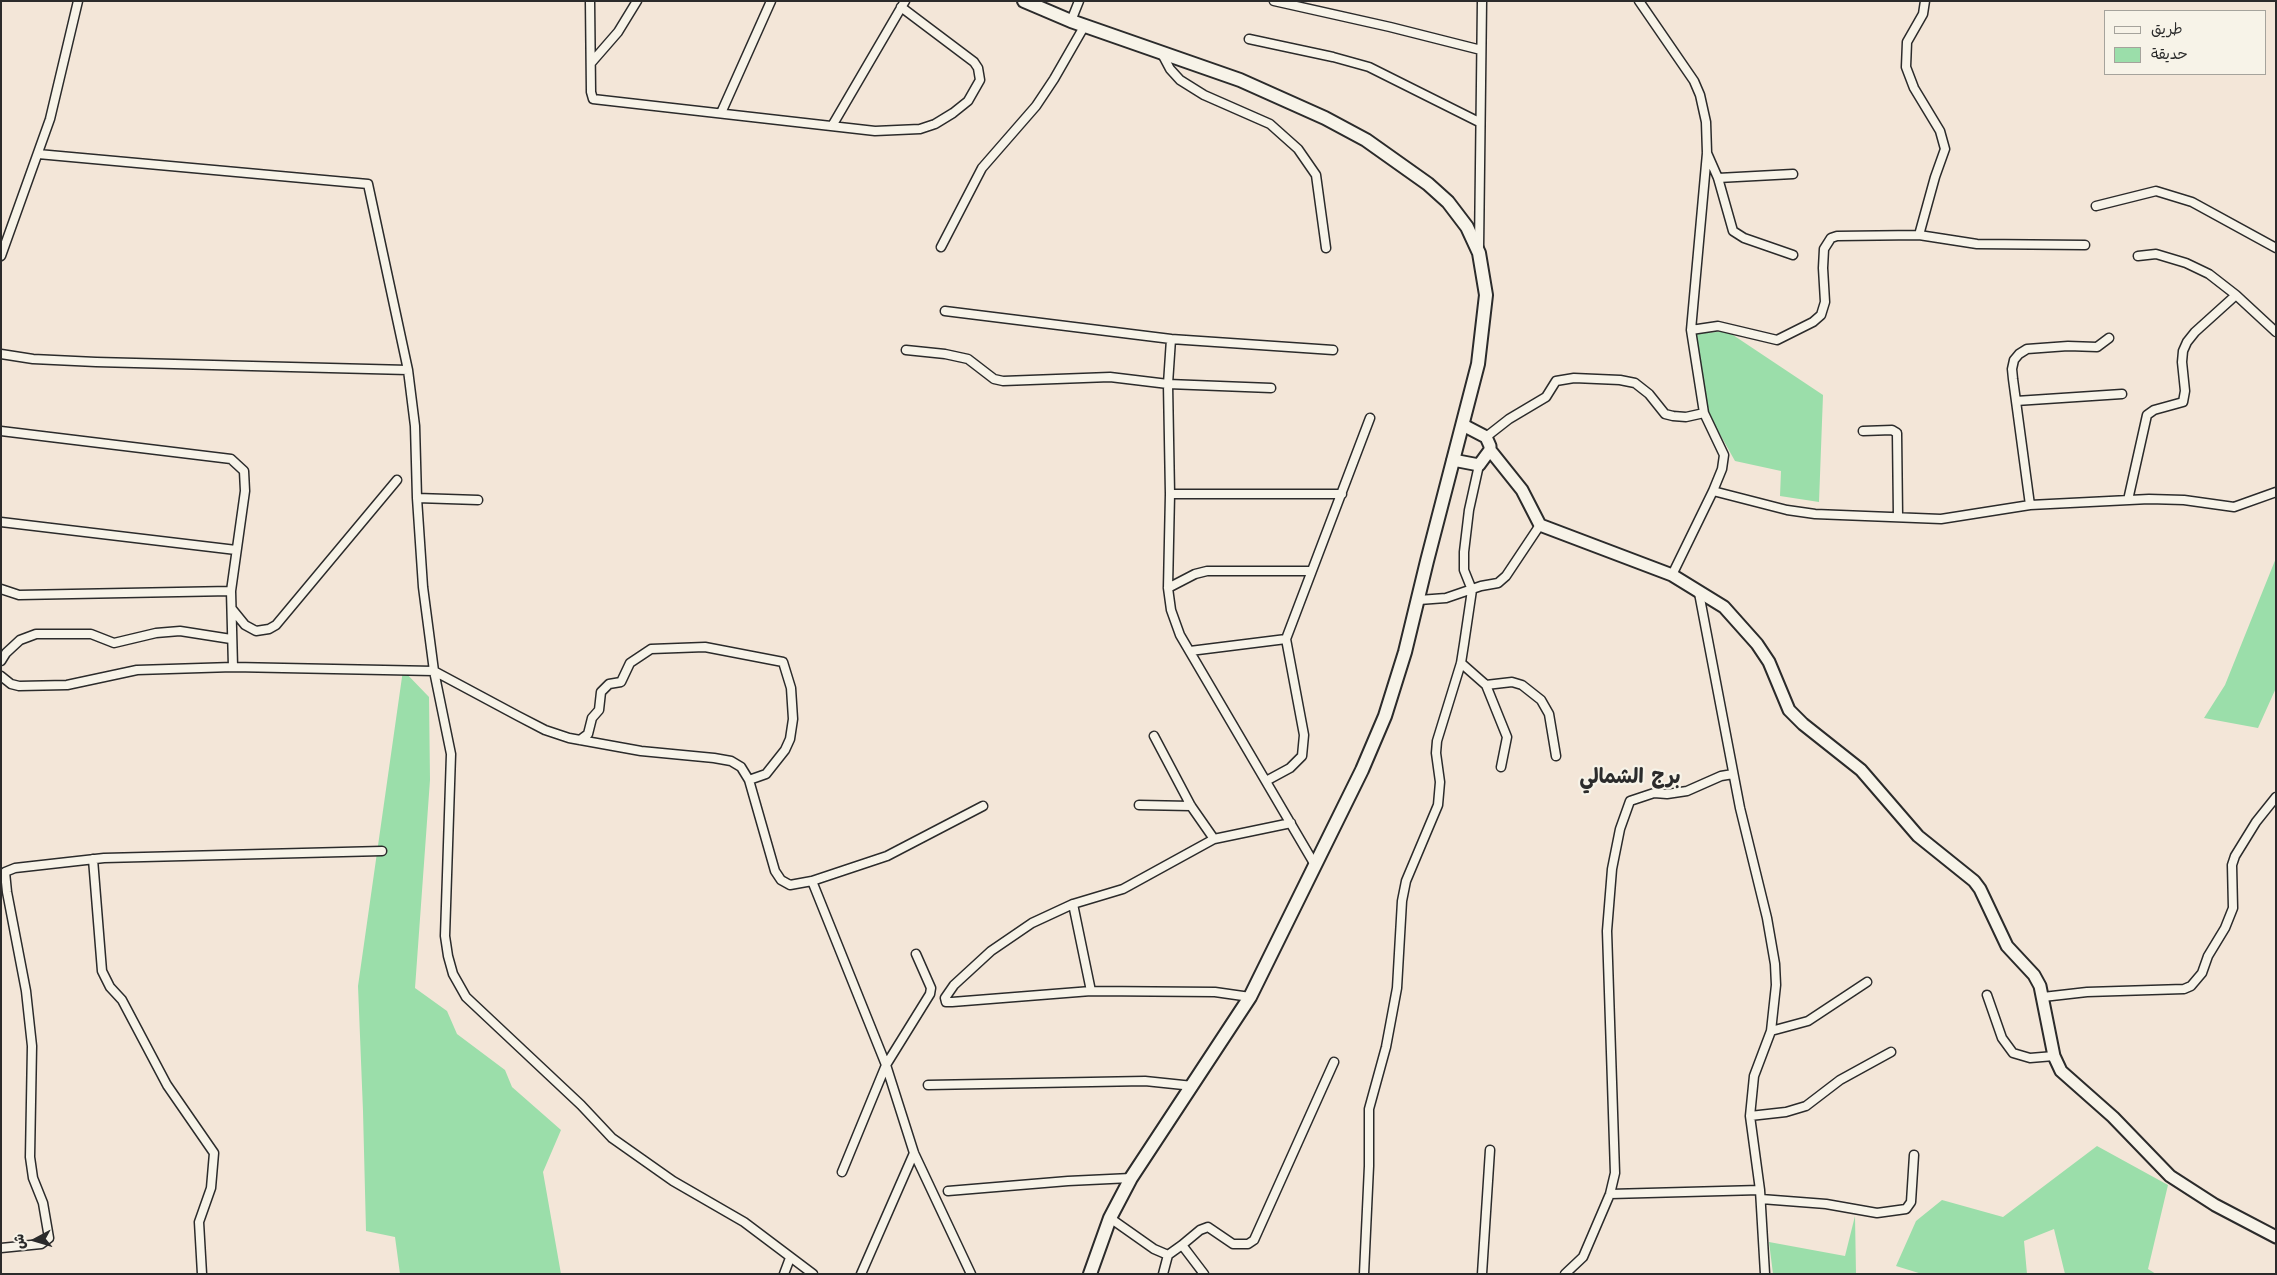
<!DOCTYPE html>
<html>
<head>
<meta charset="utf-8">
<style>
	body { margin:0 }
	#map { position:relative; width:2277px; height:1275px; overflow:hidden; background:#f3e6d8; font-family:Kalam,"Playpen Sans Arabic",sans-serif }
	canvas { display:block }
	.frame { position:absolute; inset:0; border:2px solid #2b2b2b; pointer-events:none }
	.legend { position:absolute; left:2104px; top:10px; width:162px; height:65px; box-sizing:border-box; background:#f7f3e8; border:1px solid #a5a39c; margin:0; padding:6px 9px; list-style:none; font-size:15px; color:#2b2b2b }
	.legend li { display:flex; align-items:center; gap:10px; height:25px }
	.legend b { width:25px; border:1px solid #a5a39c }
	.north { position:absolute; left:10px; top:1215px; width:50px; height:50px; -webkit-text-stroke:4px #f7f3e8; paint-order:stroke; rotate:264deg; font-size:14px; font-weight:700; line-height:20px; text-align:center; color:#2b2b2b }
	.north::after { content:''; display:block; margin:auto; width:18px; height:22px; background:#2b2b2b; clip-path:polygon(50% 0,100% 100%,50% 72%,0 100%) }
</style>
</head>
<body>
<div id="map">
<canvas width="2277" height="1275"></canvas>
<div class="frame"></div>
<ul class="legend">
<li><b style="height:6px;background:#f7f3e8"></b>طريق</li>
<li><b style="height:14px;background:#9bdeaa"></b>حديقة</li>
</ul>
<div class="north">ش</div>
</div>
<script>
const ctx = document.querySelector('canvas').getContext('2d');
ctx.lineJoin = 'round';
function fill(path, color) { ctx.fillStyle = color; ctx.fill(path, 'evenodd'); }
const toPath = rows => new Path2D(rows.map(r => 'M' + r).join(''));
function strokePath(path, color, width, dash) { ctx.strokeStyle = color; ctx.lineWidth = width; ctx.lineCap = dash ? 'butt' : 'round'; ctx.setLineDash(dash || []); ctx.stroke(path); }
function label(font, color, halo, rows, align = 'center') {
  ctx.font = font + ' Kalam,"Playpen Sans Arabic",sans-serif'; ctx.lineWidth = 4.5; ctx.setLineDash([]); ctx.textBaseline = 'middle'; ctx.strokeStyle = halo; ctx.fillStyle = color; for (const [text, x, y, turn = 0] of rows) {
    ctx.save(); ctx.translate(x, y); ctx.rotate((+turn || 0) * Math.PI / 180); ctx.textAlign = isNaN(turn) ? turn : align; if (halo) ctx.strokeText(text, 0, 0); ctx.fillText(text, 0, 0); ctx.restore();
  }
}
fill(toPath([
	[1727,331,1823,395,1819,502,1780,496,1781,471,1735,461,1708,413,1696,334],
	[2276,558,2276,688,2258,728,2204,718,2225,685],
	[403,670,429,697,430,780,415,988,447,1011,457,1034,505,1070,512,1087,561,1130,543,1172,561,1274,400,1274,395,1237,366,1231,363,1111,358,986],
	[2097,1146,2168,1185,2148,1269,2156,1274,2065,1274,2054,1229,2024,1241,2027,1274,1922,1274,1896,1266,1916,1221,1942,1200,2003,1217],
	[1855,1216,1856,1274,1773,1274,1769,1242,1845,1256]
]), '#9bdeaa');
const street = toPath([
	[590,1,591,92,593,99,875,131,920,129,935,124,953,113,968,101,980,80,978,68,974,62,901,7],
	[1274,1,1390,27,1481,50],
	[1639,1,1694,81,1700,95,1706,122,1707,153,1691,330,1704,413,1724,455,1722,469,1713,491,1672,575],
	[1071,21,1079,1],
	[1249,39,1333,57,1369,67,1479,122],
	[1161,52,1170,69,1180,80,1204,95,1270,124,1298,149,1316,175,1326,248],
	[591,63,618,32,637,1],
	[721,113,771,1],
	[832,126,905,1],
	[1707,153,1718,178,1733,231,1744,238,1793,255],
	[38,154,368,184,408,370,415,426,417,498,423,587,434,671,451,754,445,936,448,956,453,974,466,997,581,1105,612,1138,673,1181,744,1222,813,1274],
	[1718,178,1793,174],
	[2096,206,2156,191,2192,202,2276,248],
	[1919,235,1935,177,1945,149,1940,131,1914,88,1906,67,1907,42,1923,14,1925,1],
	[941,247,982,168,1036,106,1054,79,1085,25],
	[1479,249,1482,1],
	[1,256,50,119,78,1],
	[2138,256,2156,254,2186,263,2209,274,2236,295],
	[945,311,1171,339],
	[1691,330,1718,326,1777,340,1813,322,1821,315,1825,302,1823,268,1824,249,1831,238,1837,236,1919,235,1977,244,2085,245],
	[906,350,945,354,968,359,994,379,1003,381,1110,377,1168,384,1271,388],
	[1,354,33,359,96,362,408,370],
	[2016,401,2122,394],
	[1,431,231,459,244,471,245,491,231,591],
	[1863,431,1892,430,1897,433,1898,516],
	[1486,437,1509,419,1546,397,1556,381,1574,378,1620,380,1635,383,1649,394,1665,414,1673,416,1686,417,1704,413],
	[1713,491,1787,510,1815,514,1941,519,2030,505,2149,499,2184,500,2234,507,2276,492],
	[1170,494,1342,494],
	[417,498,478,500],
	[2128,500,2147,415,2154,410,2183,402,2185,391,2182,362,2183,351,2187,342,2195,332,2236,295,2276,332],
	[2030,505,2013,379,2012,369,2014,360,2019,354,2027,349,2068,346,2097,347,2109,338],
	[1,522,236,550],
	[1168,588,1195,574,1207,571,1311,571],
	[1,589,19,595,231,591,233,667,434,671,518,716,545,730,569,738,641,751,714,758,731,761,741,767,749,780,775,871,781,880,790,885,812,881,887,856,983,806],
	[1699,593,1740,808,1767,918,1775,964,1776,985,1771,1031,1754,1076,1750,1116,1760,1190,1765,1274],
	[1419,600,1446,598,1481,586,1498,583,1506,576,1540,525],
	[232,609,245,625,256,631,269,629,276,625,397,480],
	[1190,651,1286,639],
	[1,661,6,653,20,640,36,634,91,634,114,643,156,633,180,631,231,639],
	[1461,663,1486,685,1507,737,1501,767],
	[1,676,11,684,19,686,67,685,137,670,233,667],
	[1486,685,1512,682,1522,685,1541,700,1549,714,1556,756],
	[1154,736,1191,806,1214,839,1291,823],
	[580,740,588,734,592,718,599,710,601,692,609,684,621,682,630,663,651,649,705,647,783,662,791,688,793,719,790,739,785,750,766,774,749,780],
	[1266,781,1290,768,1302,756,1304,735,1286,639,1370,418],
	[1139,805,1191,806],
	[1214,839,1123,889,1073,904,1032,923,991,951,954,985,945,998,946,1002,952,1002,1091,991,1215,992,1250,997],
	[93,859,102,971,110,987,122,1000,167,1085,214,1153,211,1188,199,1222,202,1274],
	[1315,865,1180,635,1171,610,1168,588,1170,494,1168,384,1171,339,1333,350],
	[812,881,886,1065,914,1153,971,1274],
	[1073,904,1091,991],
	[1987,995,2002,1038,2013,1053,2030,1058,2054,1056],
	[2043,997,2087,992,2184,989,2191,986,2202,973,2208,956,2225,928,2233,908,2232,865,2235,856,2256,822,2276,797],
	[1771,1031,1808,1021,1867,982],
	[928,1085,1145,1081,1193,1086],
	[1750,1116,1786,1112,1806,1106,1840,1080,1891,1052],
	[842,1172,886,1065,930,994,931,988,916,954],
	[948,1191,1068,1181,1131,1178],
	[1610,1194,1760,1190],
	[1761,1199,1826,1204,1877,1213,1906,1209,1911,1202,1914,1155],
	[1110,1218,1154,1249,1168,1255,1182,1245,1204,1274],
	[1182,1245,1200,1230,1208,1227,1233,1244,1248,1244,1254,1240,1334,1062],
	[1,1248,41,1244,49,1238,43,1203,33,1178,30,1157,32,1046,26,991,7,892,5,872,15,868,104,858,382,851],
	[784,1274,790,1258],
	[861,1274,914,1153],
	[1163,1274,1168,1255],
	[1364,1274,1369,1166,1369,1109,1386,1047,1397,988,1402,901,1406,881,1438,805,1440,782,1436,753,1437,741,1461,663,1464,644,1472,590,1464,570,1464,552,1469,510,1479,465],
	[1482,1274,1490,1150],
	[1565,1274,1583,1257,1610,1194,1615,1173,1607,931,1612,869,1620,829,1630,801,1654,793,1667,794,1687,791,1721,776,1733,774]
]);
const secondary = toPath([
	[1463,425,1486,437,1490,446,1490,450,1522,490,1540,525,1672,575,1724,607,1757,644,1769,662,1789,710,1803,724,1861,770,1918,836,1974,881,1980,889,2007,946,2034,975,2040,986,2054,1056,2061,1071,2113,1117,2170,1176,2215,1205,2276,1237],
	[1453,460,1479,465,1490,450]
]);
const primary = toPath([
	[1024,1,1071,21,1240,80,1325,118,1366,140,1428,184,1448,202,1467,227,1479,253,1486,295,1478,364,1427,561,1405,652,1385,716,1362,770,1250,997,1131,1178,1110,1218,1090,1274]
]);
strokePath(street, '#2b2b2b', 11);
strokePath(secondary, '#2b2b2b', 15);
strokePath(primary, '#2b2b2b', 16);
strokePath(street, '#f7f3e8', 8);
strokePath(secondary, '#f7f3e8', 11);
strokePath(primary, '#f7f3e8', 12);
label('bold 20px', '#2b2b2b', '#f7f3e8', [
	["برج الشمالي",1630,780]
]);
</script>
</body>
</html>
